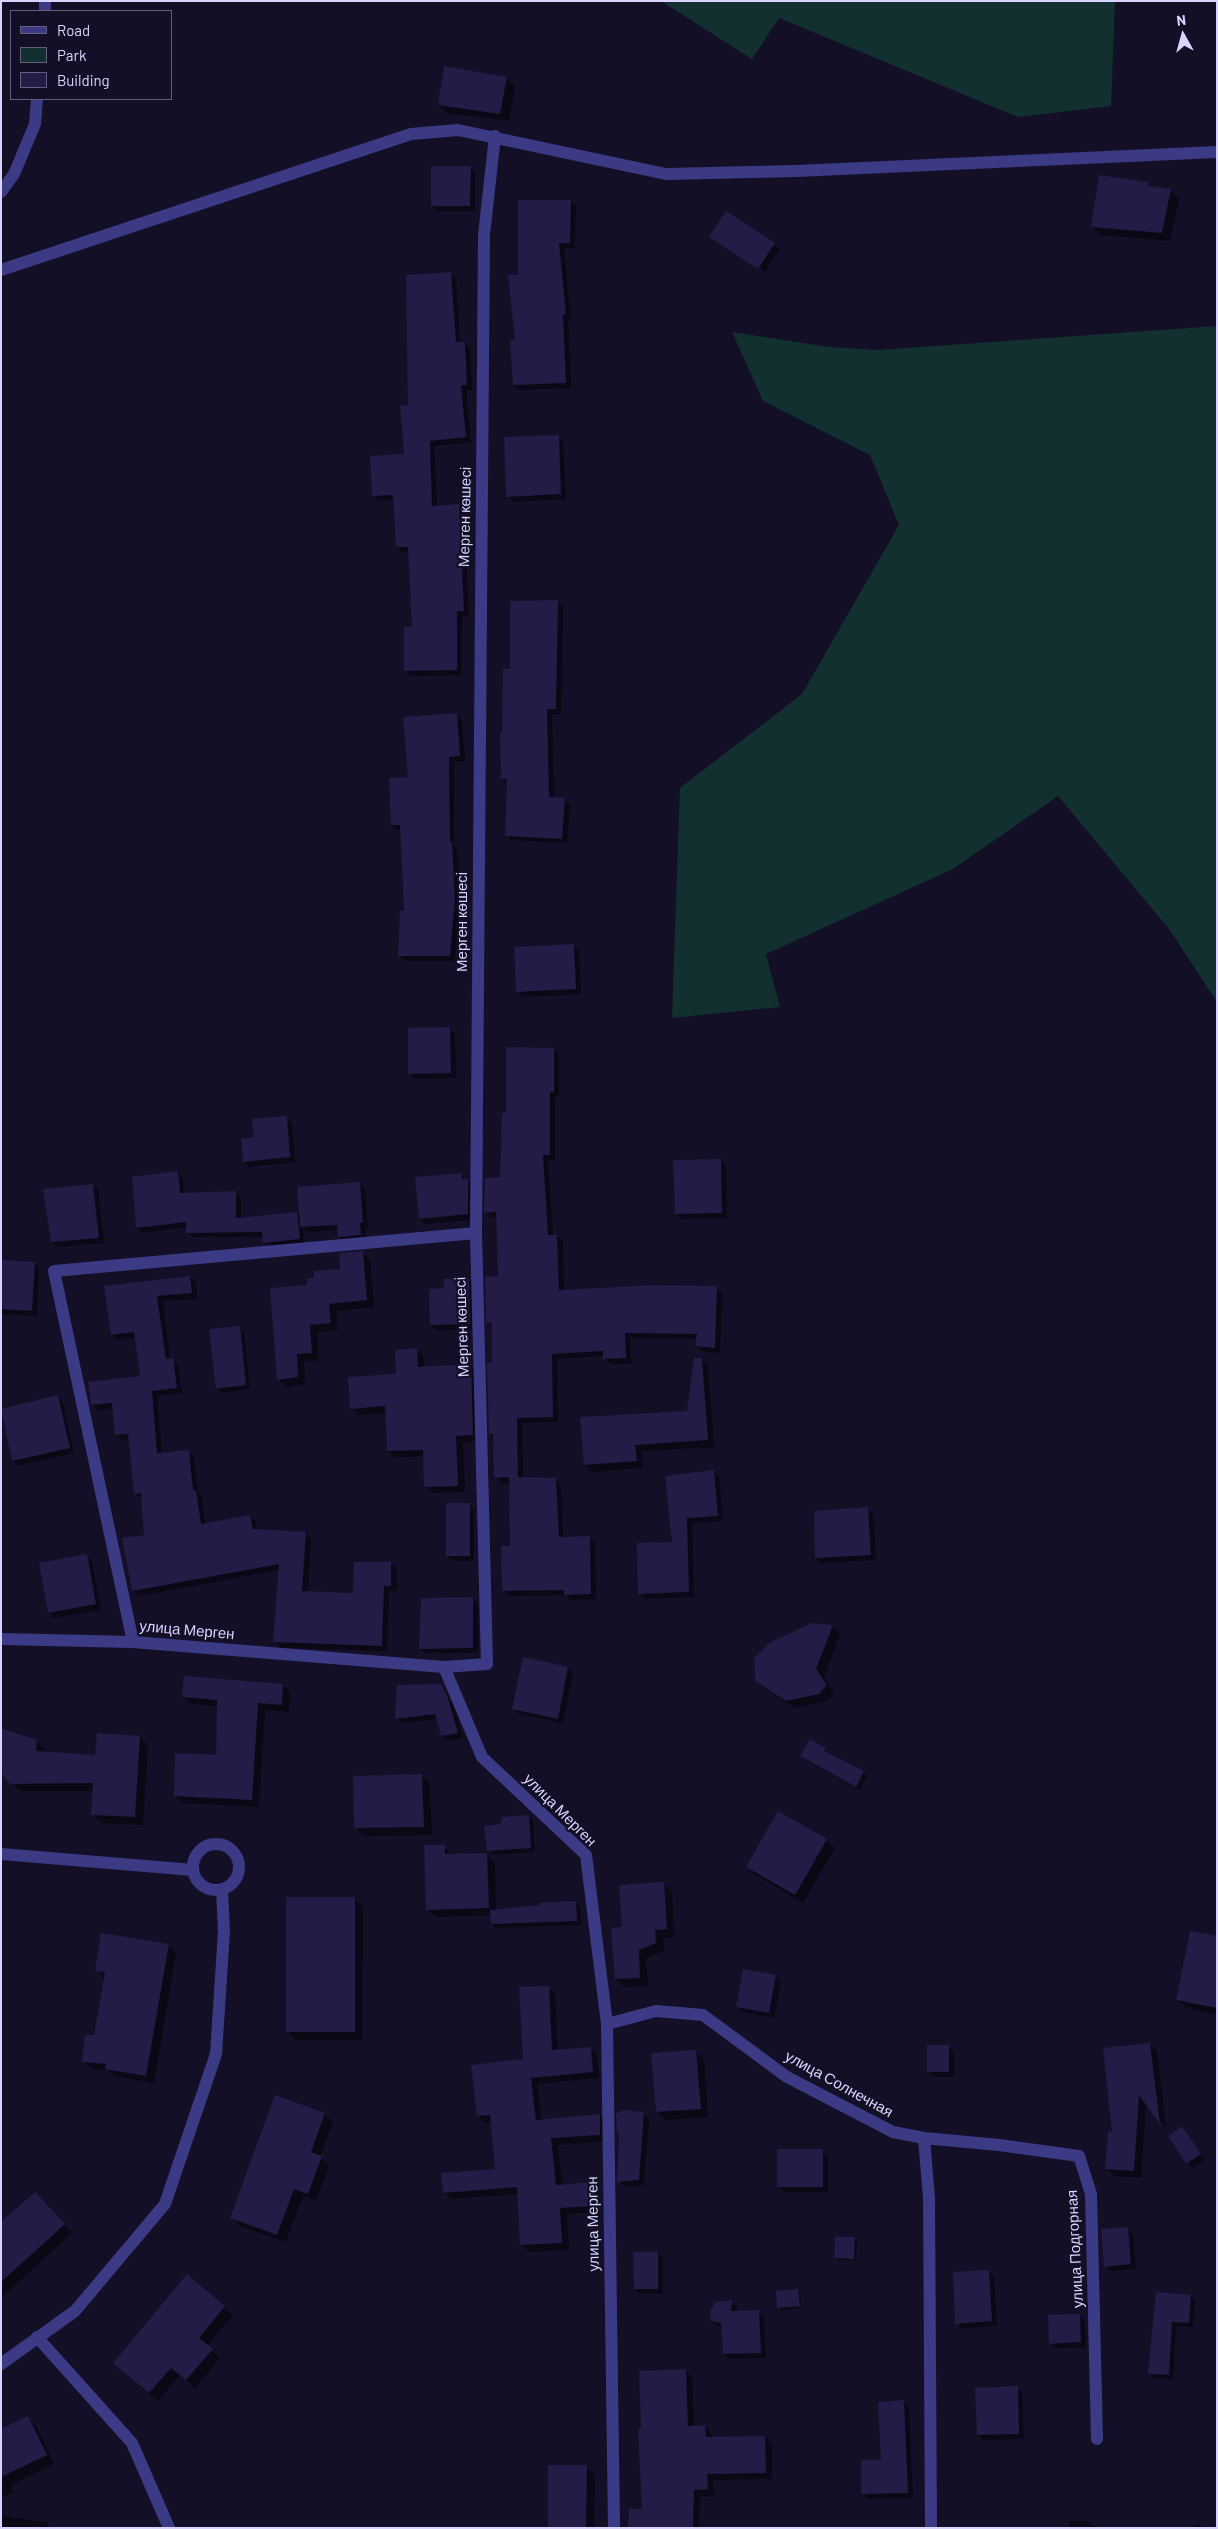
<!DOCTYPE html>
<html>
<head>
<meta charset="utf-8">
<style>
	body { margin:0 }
	#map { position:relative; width:1218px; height:2529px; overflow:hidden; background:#130f26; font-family:Barlow,sans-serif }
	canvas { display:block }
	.frame { position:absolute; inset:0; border:2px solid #d9d4ff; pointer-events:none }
	.legend { position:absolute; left:10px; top:10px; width:162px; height:90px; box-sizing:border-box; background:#130f26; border:1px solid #625e7d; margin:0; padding:6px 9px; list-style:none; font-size:15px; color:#d9d4ff }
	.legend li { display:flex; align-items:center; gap:10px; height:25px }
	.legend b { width:25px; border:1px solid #625e7d }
	.north { position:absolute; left:1158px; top:10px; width:50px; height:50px; -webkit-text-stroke:4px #130f26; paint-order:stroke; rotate:353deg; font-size:14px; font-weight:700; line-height:20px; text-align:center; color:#d9d4ff }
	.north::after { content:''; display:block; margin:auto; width:18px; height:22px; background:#d9d4ff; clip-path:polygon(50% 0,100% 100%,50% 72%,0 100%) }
</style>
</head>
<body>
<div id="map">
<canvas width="1218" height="2529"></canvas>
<div class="frame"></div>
<ul class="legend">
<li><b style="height:6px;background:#3d3a85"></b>Road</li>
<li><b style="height:14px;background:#12302f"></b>Park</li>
<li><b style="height:14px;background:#241b47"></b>Building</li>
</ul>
<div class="north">N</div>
</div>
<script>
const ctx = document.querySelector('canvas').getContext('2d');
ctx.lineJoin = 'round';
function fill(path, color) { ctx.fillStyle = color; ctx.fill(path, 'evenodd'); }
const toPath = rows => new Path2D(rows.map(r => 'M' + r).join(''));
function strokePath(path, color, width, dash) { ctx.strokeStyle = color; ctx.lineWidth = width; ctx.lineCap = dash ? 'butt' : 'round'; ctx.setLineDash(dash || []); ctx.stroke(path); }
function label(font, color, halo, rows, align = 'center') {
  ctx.font = font + ' Barlow,sans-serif'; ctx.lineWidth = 4.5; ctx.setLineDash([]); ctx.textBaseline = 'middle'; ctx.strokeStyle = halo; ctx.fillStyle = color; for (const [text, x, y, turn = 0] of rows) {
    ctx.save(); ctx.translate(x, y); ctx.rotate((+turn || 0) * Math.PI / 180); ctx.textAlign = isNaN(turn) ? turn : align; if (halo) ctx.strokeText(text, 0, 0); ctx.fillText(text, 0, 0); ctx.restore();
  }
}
fill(toPath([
	[661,1,1115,1,1111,106,1018,117,779,18,752,59],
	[1217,326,1217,1002,1169,929,1058,796,953,869,766,954,780,1007,672,1018,680,788,802,694,899,525,870,455,763,401,732,332,829,347,878,350]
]), '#12302f');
fill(toPath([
	[445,67,507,78,515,87,509,121,447,113,439,104],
	[470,168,475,173,475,211,437,211,432,205],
	[1151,188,1170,190,1179,199,1170,241,1101,235,1093,227],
	[571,201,576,206,575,248,564,248,571,319,568,319,571,388,519,390,514,385,519,276],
	[711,237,774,244,780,249,764,273,764,271],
	[450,273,456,279,460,343,465,343,470,348,472,390,466,390,471,442,434,446,437,507,459,506,464,511,469,616,462,616,461,675,411,676,405,671,413,629,410,552,402,552,397,547,395,500,379,501,373,495,406,455,410,406],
	[558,436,563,442,566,499,513,502,508,496],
	[557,601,563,607,561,714,552,714,554,799,564,799,570,805,567,843,511,840,506,835,508,785,502,779,503,734,511,670],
	[456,714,462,720,465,761,454,762,454,846,457,849,460,904,455,961,404,961,399,955,405,912,402,830,397,830,392,825,409,778],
	[573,945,579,951,581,994,522,997,517,991],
	[450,1029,455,1034,456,1078,415,1079,410,1074],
	[554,1049,559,1055,559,1097,555,1097,555,1160,548,1160,553,1236,557,1236,563,1241,564,1291,716,1288,722,1293,720,1353,702,1351,697,1345,698,1339,630,1338,631,1364,610,1364,604,1356,557,1359,558,1422,522,1423,523,1479,555,1479,561,1485,563,1538,589,1537,595,1543,596,1599,571,1600,566,1595,509,1596,503,1590,512,1547,510,1483,501,1483,496,1477,495,1438,491,1434,493,1328,488,1322,499,1278,498,1217,491,1218,486,1212,501,1179,507,1115],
	[286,1117,292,1123,295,1162,249,1167,244,1161,255,1139],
	[720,1160,726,1166,727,1218,681,1219,676,1214],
	[178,1172,183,1178,184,1194,235,1192,241,1197,241,1219,296,1213,301,1218,360,1183,365,1189,368,1228,365,1228,366,1240,345,1242,339,1237,339,1230,307,1232,303,1228,304,1244,270,1248,265,1242,264,1237,193,1237,187,1232,187,1227,142,1233,137,1227],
	[461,1174,473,1186,473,1220,426,1224,420,1219],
	[92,1185,98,1190,104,1243,57,1247,52,1242],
	[362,1253,370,1260,374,1307,336,1311,338,1330,317,1332,319,1360,304,1361,305,1384,286,1387,279,1380,309,1286,316,1279,342,1270],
	[1,1261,34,1263,39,1268,37,1316,1,1314],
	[190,1277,196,1283,197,1299,163,1301,170,1360,178,1365,182,1393,157,1396,162,1454,188,1452,194,1457,198,1493,202,1497,205,1524,250,1516,256,1522,257,1530,306,1534,311,1539,308,1592,355,1594,391,1563,397,1569,397,1591,389,1591,387,1651,281,1648,275,1642,279,1570,139,1596,133,1590,145,1536,142,1499,135,1493,130,1439,122,1440,116,1434,114,1408,98,1410,92,1404,141,1377,136,1338,118,1340,112,1335,106,1288],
	[469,1279,474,1284,475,1329,437,1330,431,1325,445,1289],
	[239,1328,244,1332,250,1389,221,1393,217,1388],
	[416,1349,423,1356,424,1368,471,1365,478,1372,479,1441,463,1442,465,1492,432,1493,426,1486,424,1456,395,1458,388,1451,387,1413,358,1415,351,1408,398,1375],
	[702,1359,708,1366,714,1447,642,1451,643,1468,592,1472,585,1465,581,1418,688,1413],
	[57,1397,63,1402,74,1453,18,1466,13,1460],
	[713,1471,719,1477,723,1521,692,1523,694,1597,645,1599,640,1593,673,1543,667,1477],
	[469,1504,474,1509,474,1561,452,1561,447,1556],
	[867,1509,873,1514,876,1560,821,1563,816,1558],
	[87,1556,92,1561,101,1610,54,1618,49,1612],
	[472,1598,478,1604,478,1653,425,1653,420,1648],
	[832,1627,840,1634,824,1678,834,1693,827,1701,795,1708,764,1688,756,1680],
	[568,1668,573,1673,563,1723,519,1714,514,1709],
	[283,1685,290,1692,289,1712,265,1710,259,1807,183,1803,176,1796,217,1756,218,1706,191,1704,183,1697],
	[441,1686,453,1705,463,1738,447,1741,442,1735,438,1719,402,1723,397,1718],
	[1,1726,7,1731,36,1741,45,1750,44,1753,96,1756,140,1737,148,1745,143,1825,101,1823,93,1814,94,1791,20,1791,1,1772],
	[810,1741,825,1749,829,1755,863,1772,867,1776,860,1790,806,1760,801,1756],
	[422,1776,430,1784,432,1835,364,1836,356,1828],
	[528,1816,533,1821,535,1852,493,1855,488,1850],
	[826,1840,835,1848,803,1903,756,1875,747,1867],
	[444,1847,452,1855,487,1855,495,1863,496,1910,575,1902,580,1907,581,1925,497,1928,492,1924,492,1915,436,1917,428,1910],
	[663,1883,672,1892,674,1937,663,1938,664,1951,646,1958,648,1986,624,1987,616,1979,623,1929],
	[354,1898,363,1907,362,2040,295,2040,287,2031],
	[1217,1938,1217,2015,1186,2008,1178,2000],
	[168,1945,176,1953,154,2083,114,2076,108,2070,92,2069,84,2061,95,2037,105,1979,97,1970],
	[776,1976,781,1981,774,2018,742,2012,737,2006],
	[548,1987,555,1994,558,2051,590,2048,597,2055,599,2078,537,2084,542,2121,600,2115,606,2122,607,2141,558,2145,562,2185,592,2183,598,2190,600,2212,567,2214,569,2250,529,2252,522,2245,519,2194,451,2199,444,2192,497,2170,492,2122,485,2123,478,2116,524,2060],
	[1150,2044,1157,2051,1166,2129,1146,2103,1141,2178,1114,2176,1107,2169,1114,2133],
	[948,2046,954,2052,954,2077,934,2077,928,2071],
	[695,2051,704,2059,708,2117,666,2120,657,2112],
	[325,2114,333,2122,320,2157,329,2166,316,2201,303,2196,286,2242,240,2226,232,2217],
	[644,2114,649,2119,644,2185,624,2187,619,2181,620,2136,618,2133],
	[1182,2128,1205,2160,1193,2168,1187,2163],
	[822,2151,828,2156,828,2192,784,2192,778,2186],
	[43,2202,72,2233,1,2298,1,2223],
	[1128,2228,1133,2234,1136,2269,1111,2271,1105,2266],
	[854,2238,857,2241,856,2260,837,2260,835,2258],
	[657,2253,663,2258,663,2294,640,2294,635,2289],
	[989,2271,994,2277,997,2326,962,2328,957,2323],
	[187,2276,233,2315,207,2346,220,2358,195,2388,180,2375,158,2401,123,2371],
	[798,2291,800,2293,801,2308,781,2310,778,2307],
	[1157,2293,1191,2296,1195,2300,1193,2327,1176,2326,1173,2379,1154,2378,1150,2373],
	[732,2302,737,2307,737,2312,759,2311,764,2317,766,2358,730,2359,724,2353,723,2327,718,2326,712,2321],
	[1079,2315,1085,2321,1086,2347,1056,2348,1051,2343],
	[686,2371,692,2377,694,2427,705,2426,711,2433,712,2438,765,2437,772,2444,772,2479,713,2480,714,2496,700,2497,699,2528,630,2528,643,2511,642,2430],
	[1017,2388,1022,2393,1024,2439,983,2440,978,2435],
	[903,2401,909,2407,913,2498,868,2499,863,2493,883,2461],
	[27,2418,36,2426,54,2464,11,2485,14,2492,1,2498,1,2431],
	[586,2466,595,2475,594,2528,549,2528],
	[1,2516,46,2522,51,2528,1,2528],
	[1069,2521,1088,2521,1094,2528,1069,2528],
	[1196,2524,1206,2528,1194,2528]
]), '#0007');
fill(toPath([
	[444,66,507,77,500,114,438,105],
	[431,166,471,166,470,206,431,206],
	[1099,175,1147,182,1149,186,1171,189,1162,233,1091,227],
	[518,200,571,200,570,243,559,243,566,314,563,314,566,383,513,385,510,340,515,340,508,275,518,275],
	[726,211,775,243,758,269,709,237],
	[451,272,456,342,465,342,467,385,461,385,466,437,430,441,432,506,459,504,464,611,457,611,457,670,404,671,404,627,412,627,408,547,396,547,393,495,372,496,370,456,404,454,400,406,408,405,406,275],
	[559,435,561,494,506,497,504,437],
	[558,600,556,709,547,709,549,797,565,798,562,839,505,836,507,779,501,779,500,733,502,733,503,669,510,669,510,601],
	[457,713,460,756,449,757,450,842,452,842,455,898,450,956,398,956,400,911,404,911,400,825,391,825,389,778,408,777,403,717],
	[574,944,576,989,516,992,514,947],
	[450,1027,451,1073,408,1074,408,1028],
	[506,1047,554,1048,554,1092,550,1092,550,1155,543,1155,548,1235,557,1235,559,1290,654,1285,717,1286,715,1348,695,1346,697,1334,625,1333,626,1358,603,1359,603,1351,552,1354,553,1417,517,1418,518,1477,556,1478,559,1537,590,1536,591,1594,564,1595,564,1590,502,1591,501,1546,510,1546,509,1477,494,1478,493,1434,489,1434,487,1363,492,1362,492,1323,486,1323,485,1277,498,1276,496,1212,484,1213,485,1178,500,1177,502,1113,506,1113],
	[287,1116,290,1157,243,1162,241,1139,254,1137,252,1119],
	[721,1159,722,1213,675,1214,673,1160],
	[178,1171,180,1193,236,1191,236,1218,297,1212,300,1239,263,1243,262,1232,186,1233,186,1222,136,1228,132,1177],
	[462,1173,462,1179,468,1179,468,1214,419,1219,415,1177],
	[360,1182,363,1223,360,1223,361,1235,338,1237,337,1225,300,1227,297,1187],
	[93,1184,99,1238,51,1242,43,1189],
	[363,1251,367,1300,329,1304,331,1323,310,1325,312,1353,297,1354,298,1377,277,1380,270,1288,307,1285,307,1278,314,1278,314,1271,340,1269,339,1253],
	[1,1260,35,1262,32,1311,1,1309],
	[190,1276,192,1293,157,1296,166,1359,173,1358,177,1388,152,1391,157,1453,189,1450,193,1490,196,1490,201,1524,250,1515,253,1529,306,1532,302,1591,353,1593,354,1562,391,1562,391,1586,384,1586,382,1646,273,1642,279,1564,132,1591,122,1538,144,1535,141,1493,134,1494,128,1434,115,1435,112,1403,91,1405,88,1382,140,1376,134,1332,111,1335,104,1286],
	[469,1278,470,1324,430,1325,429,1289,444,1288,444,1279],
	[240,1326,246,1385,216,1389,209,1329],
	[417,1348,418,1367,471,1364,473,1435,456,1436,458,1486,424,1487,423,1450,387,1451,385,1406,350,1409,348,1377,396,1374,395,1350],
	[694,1358,702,1358,708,1440,635,1445,637,1461,584,1465,580,1417,687,1411],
	[58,1395,70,1448,12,1461,1,1409],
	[714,1470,718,1516,687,1518,689,1592,638,1594,637,1543,672,1542,665,1476],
	[446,1503,470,1503,470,1556,446,1556],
	[868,1507,871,1555,815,1558,814,1511],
	[87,1554,96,1604,48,1613,39,1563],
	[473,1597,473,1648,419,1649,421,1598],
	[812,1623,833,1625,816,1669,827,1685,819,1694,786,1701,755,1681,754,1658,769,1643],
	[523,1657,568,1667,558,1719,512,1709],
	[184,1676,283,1684,282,1705,258,1703,252,1800,174,1796,175,1753,216,1755,217,1700,182,1697],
	[441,1684,448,1698,458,1733,441,1736,435,1714,395,1719,397,1685],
	[1,1728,37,1740,36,1751,95,1755,97,1733,140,1736,135,1817,91,1815,93,1783,10,1784,1,1773],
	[810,1739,826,1748,824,1751,864,1771,856,1787,800,1756],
	[422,1774,424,1827,354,1828,353,1776],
	[778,1811,827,1839,795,1895,746,1867],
	[529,1815,531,1848,487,1851,484,1826,501,1824,501,1817],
	[424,1845,445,1845,445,1854,487,1853,489,1908,426,1910],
	[664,1882,667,1929,655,1930,656,1943,639,1950,640,1978,615,1979,611,1928,622,1927,619,1885],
	[286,1897,355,1897,355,2032,286,2032],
	[576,1901,577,1921,491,1924,490,1910,540,1905,540,1903],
	[1190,1931,1217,1936,1217,2008,1176,2000],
	[101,1933,169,1944,146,2076,105,2069,106,2064,82,2062,85,2035,94,2035,105,1972,95,1971],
	[743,1969,776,1975,769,2013,736,2007],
	[549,1986,552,2050,591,2047,593,2072,531,2078,536,2120,600,2114,600,2135,551,2138,556,2185,592,2182,594,2206,560,2208,562,2243,520,2245,517,2187,443,2193,441,2173,495,2169,490,2115,477,2116,471,2065,523,2059,519,1987],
	[1150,2043,1160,2124,1139,2095,1134,2171,1105,2169,1108,2131,1112,2132,1103,2048],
	[927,2045,949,2045,949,2072,927,2072],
	[696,2050,701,2109,656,2112,651,2053],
	[275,2095,325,2113,311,2152,322,2156,308,2194,294,2189,277,2235,230,2218],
	[621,2110,644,2112,639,2180,617,2182,619,2133,617,2133,616,2113,621,2112],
	[1182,2126,1201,2154,1186,2164,1168,2136],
	[777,2149,823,2149,823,2187,777,2187],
	[35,2192,65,2224,1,2282,1,2222],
	[1128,2227,1131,2264,1104,2267,1101,2229],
	[835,2237,855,2237,854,2259,834,2258],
	[633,2252,658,2252,658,2289,634,2289],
	[989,2270,992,2321,955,2324,953,2272],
	[187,2274,225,2306,199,2338,213,2349,186,2380,171,2368,149,2393,113,2363],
	[798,2289,800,2306,777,2308,776,2291],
	[1156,2292,1191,2295,1189,2323,1172,2322,1169,2375,1148,2374],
	[732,2300,731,2311,759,2310,761,2353,723,2354,721,2323,711,2321,710,2311,715,2302],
	[1080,2314,1081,2342,1049,2344,1048,2315],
	[686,2369,688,2426,705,2425,706,2437,765,2436,766,2473,707,2474,708,2489,694,2490,693,2528,628,2528,629,2509,642,2509,638,2429,641,2428,639,2371],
	[1018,2386,1019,2434,977,2435,975,2388],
	[904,2400,908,2493,861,2494,861,2460,881,2460,878,2402],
	[28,2416,47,2455,1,2477,1,2429],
	[548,2465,587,2465,586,2528,548,2528]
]), '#241b47');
strokePath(toPath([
	[45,11,45,1],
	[1,192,14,174,35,124,37,99],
	[1,270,411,134,458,130,666,174,796,171,1217,152],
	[1,1639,133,1642,444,1667,487,1664,476,1233,484,235,495,136],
	[133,1642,54,1271,476,1233],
	[444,1667,482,1757,586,1855,607,2024,614,2528],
	'193 1867a23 23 0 1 1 46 0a23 23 0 1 1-46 0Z',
	[1,1854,193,1870],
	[607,2024,656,2011,703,2015,787,2077,893,2132,924,2138,999,2145,1079,2156,1091,2194,1097,2439],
	[924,2138,929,2198,931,2528],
	[37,2337,132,2443,169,2528],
	[1,2364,75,2311,165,2204,216,2054,224,1931,222,1890]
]), '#3d3a85', 12);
label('15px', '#d9d4ff', '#130f26', [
	["Мерген көшесі",465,517,-89],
	["Мерген көшесі",462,922,-90],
	["Мерген көшесі",462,1327,-92],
	["улица Мерген",187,1630,5],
	["улица Мерген",560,1810,45],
	["улица Солнечная",839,2084,29],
	["улица Мерген",593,2224,-91],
	["улица Подгорная",1075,2249,-93]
]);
</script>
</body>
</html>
